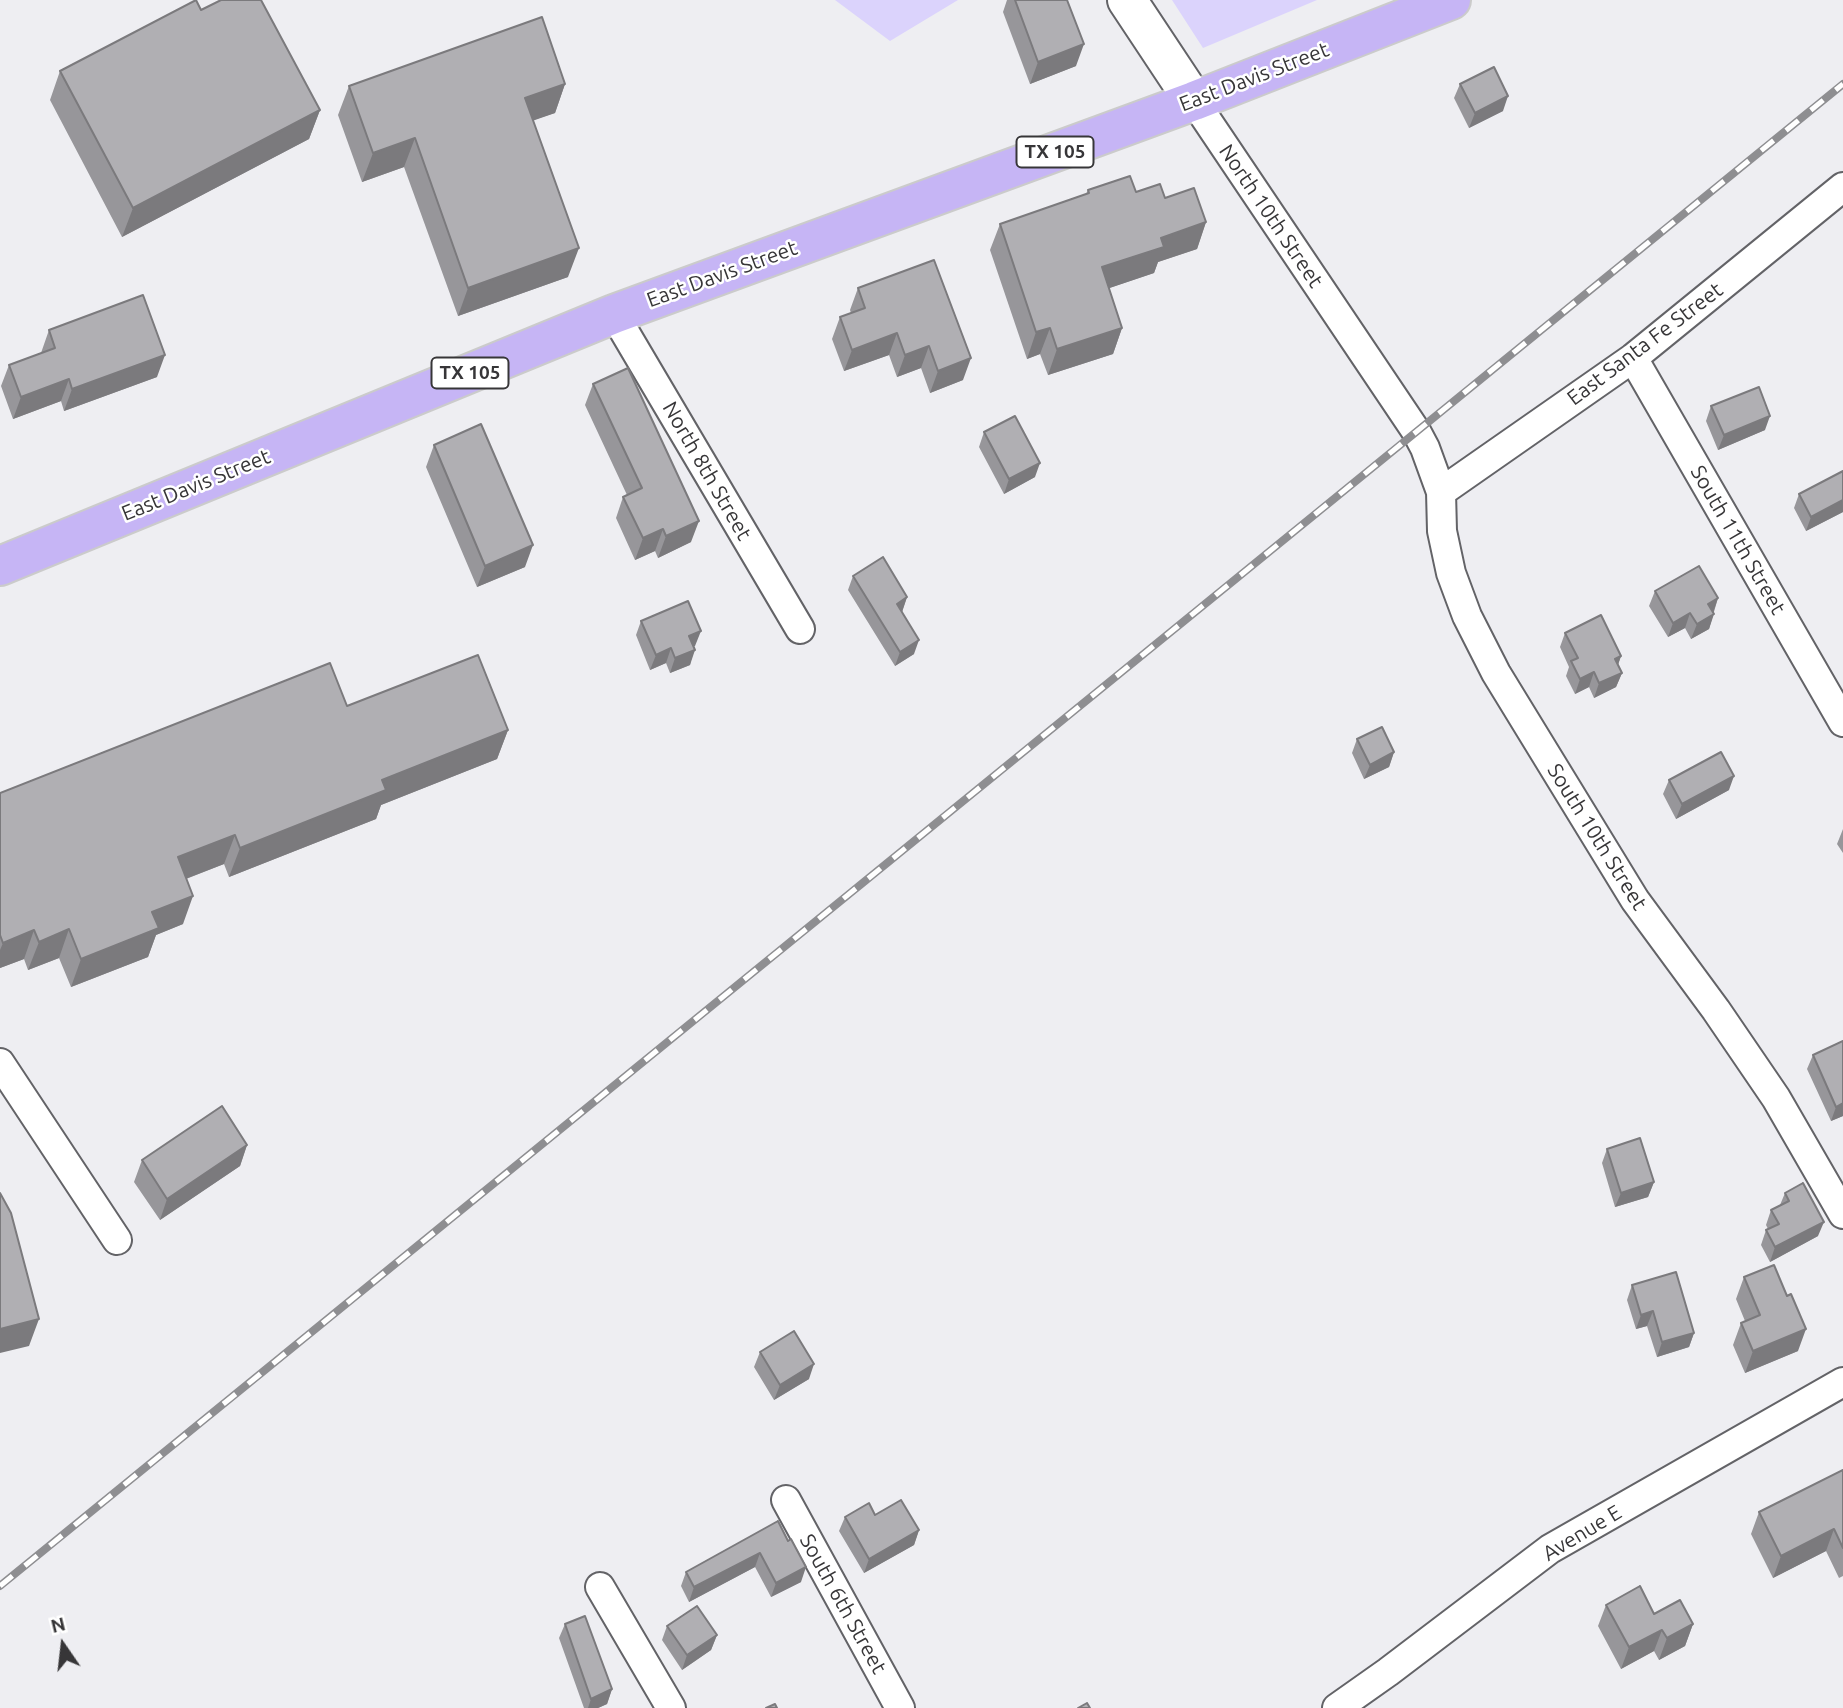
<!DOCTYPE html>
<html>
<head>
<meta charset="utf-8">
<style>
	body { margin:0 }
	#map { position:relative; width:1843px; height:1708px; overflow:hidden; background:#eeeef2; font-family:Ubuntu,sans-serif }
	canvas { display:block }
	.north { position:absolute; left:28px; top:1610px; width:70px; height:70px; -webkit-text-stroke:5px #fff; paint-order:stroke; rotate:346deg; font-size:19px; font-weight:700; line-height:28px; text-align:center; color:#373638 }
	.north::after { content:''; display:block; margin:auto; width:24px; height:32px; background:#373638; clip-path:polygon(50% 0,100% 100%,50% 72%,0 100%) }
</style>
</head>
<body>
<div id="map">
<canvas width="1843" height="1708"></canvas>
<div class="north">N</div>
</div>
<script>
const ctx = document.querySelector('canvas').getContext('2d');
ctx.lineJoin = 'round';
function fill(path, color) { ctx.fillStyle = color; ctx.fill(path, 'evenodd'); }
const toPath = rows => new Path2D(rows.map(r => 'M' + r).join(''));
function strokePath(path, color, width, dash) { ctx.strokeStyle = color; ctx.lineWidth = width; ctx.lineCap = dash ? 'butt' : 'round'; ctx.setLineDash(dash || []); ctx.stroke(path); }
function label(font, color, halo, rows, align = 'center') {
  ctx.font = font + ' Ubuntu,sans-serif'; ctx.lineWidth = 5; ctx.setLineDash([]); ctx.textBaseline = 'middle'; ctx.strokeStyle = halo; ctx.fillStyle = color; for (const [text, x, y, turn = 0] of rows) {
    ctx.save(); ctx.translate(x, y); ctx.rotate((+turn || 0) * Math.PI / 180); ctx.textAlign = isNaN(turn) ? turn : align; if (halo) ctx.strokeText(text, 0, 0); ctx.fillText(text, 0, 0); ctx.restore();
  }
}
fill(toPath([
	[835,0,958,0,890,41],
	[1172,0,1317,0,1203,48]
]), '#dbd3fc');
const street = toPath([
	[1194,101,1416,431,1425,448,1441,492,1442,531,1451,573,1467,616,1496,673,1635,900,1716,1010,1776,1098,1843,1214],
	[614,314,800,629],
	[1633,358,1843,722],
	[1441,492,1633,358,1843,187],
	[0,1063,117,1240],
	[786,1500,900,1708],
	[600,1587,671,1708],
	[1337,1708,1388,1672,1550,1549,1843,1382]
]);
const secondary = toPath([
	[1127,0,1194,101]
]);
const primary = toPath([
	[0,566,614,314,1194,101,1451,0]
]);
strokePath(street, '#636367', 32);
strokePath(secondary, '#636367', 42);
strokePath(primary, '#cbcbcb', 42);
strokePath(street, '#fff', 28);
strokePath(secondary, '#fff', 38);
strokePath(primary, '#c6b5f5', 38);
const rail = toPath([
	[0,1586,1843,84]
]);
strokePath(rail, '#8e8e91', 8);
strokePath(rail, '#fff', 5, [16]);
fill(toPath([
	[1007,0,1067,0,1076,66,1030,84,1003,12],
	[201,10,320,110,309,139,122,237,50,100,60,71],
	[565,84,555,113,533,120,568,277,458,316,404,167,362,182,338,115,349,86],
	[1460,84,1503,111,1469,128,1454,98],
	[1088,190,1136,192,1165,198,1206,222,1197,249,1158,262,1154,273,1109,288,1122,328,1113,354,1048,375,1040,354,1027,359,990,250,1000,224,1086,194],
	[934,260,963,380,930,393,921,368,897,377,889,355,844,371,832,339,840,317,851,313,850,310,858,288],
	[49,330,157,377,64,411,61,401,13,419,1,386,9,365,41,353],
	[593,384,691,542,658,558,655,551,635,560,616,518,623,497,627,495,585,405],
	[1711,406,1765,430,1718,450,1706,421],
	[984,432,1035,477,1004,494,979,447],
	[434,445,525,567,477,587,426,467],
	[1843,471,1843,512,1806,531,1794,508,1799,494],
	[853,576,907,597,902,612,914,654,895,666,848,590],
	[1655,591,1718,598,1709,629,1691,639,1685,628,1668,637,1649,606],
	[641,621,695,646,694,646,690,665,670,673,666,663,650,670,636,635],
	[1565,633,1621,656,1618,665,1622,673,1616,687,1594,698,1589,687,1575,694,1566,676,1569,667,1560,647],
	[347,706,508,730,497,759,381,805,376,819,229,877,224,864,186,879,183,924,156,935,148,957,71,987,59,958,28,970,24,959,0,968,0,793],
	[1357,739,1394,752,1389,767,1364,779,1352,753],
	[1669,780,1729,790,1676,819,1663,794],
	[1843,829,1843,853,1837,844],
	[1813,1055,1843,1116,1831,1121,1807,1069],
	[247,1145,240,1166,160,1220,134,1182,142,1160],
	[1607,1149,1654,1182,1648,1197,1615,1207,1602,1163],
	[1785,1193,1818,1236,1770,1262,1761,1245,1766,1230,1768,1229,1766,1225,1771,1210,1780,1205],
	[1744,1277,1787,1296,1798,1351,1745,1373,1733,1345,1741,1323,1745,1321,1736,1299],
	[1632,1285,1694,1333,1689,1347,1657,1357,1647,1326,1636,1329,1627,1300],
	[760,1352,809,1379,774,1400,754,1367],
	[1843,1470,1843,1576,1839,1578,1826,1551,1773,1578,1751,1534,1759,1512],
	[875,1515,919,1530,914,1545,864,1573,839,1531,845,1517],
	[778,1521,801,1582,771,1597,755,1567,689,1602,681,1586,686,1572],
	[1606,1605,1654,1614,1693,1624,1685,1646,1659,1660,1654,1651,1621,1669,1598,1626],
	[565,1624,612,1689,607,1704,598,1708,584,1708,559,1638],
	[667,1626,717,1635,711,1650,682,1670,662,1640]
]), '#97969a');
fill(toPath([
	[1084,44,1076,66,1030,84,1038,62],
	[565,84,555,113,515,127,525,98],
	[1508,96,1503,111,1469,128,1475,113],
	[320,110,309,139,122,237,133,208],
	[415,138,404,167,362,182,373,153],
	[1206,222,1197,249,1158,262,1154,273,1092,294,1102,267,1161,238],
	[579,248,568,277,458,316,468,288],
	[1050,328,1040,354,1027,359,1036,332],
	[1122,328,1113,354,1048,375,1057,349],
	[897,333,889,355,844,371,852,350],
	[929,346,921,368,897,377,905,355],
	[165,355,157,377,64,411,72,389],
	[971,358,963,380,930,393,938,371],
	[69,379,61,401,13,419,21,397],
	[1770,416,1765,430,1718,450,1724,435],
	[1040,463,1035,477,1004,494,1009,479],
	[1843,500,1843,512,1806,531,1811,517],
	[699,521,691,542,658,558,666,536],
	[663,529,655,551,635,560,643,538],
	[533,545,525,567,477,587,485,566],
	[907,597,902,612,897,604],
	[1718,598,1713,613,1708,604],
	[1690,613,1685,628,1668,637,1673,623],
	[1714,614,1709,629,1691,639,1697,624],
	[701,631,695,646,684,651,689,636],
	[919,640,914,654,895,666,900,652],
	[671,648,666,663,650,670,656,655],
	[695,650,690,665,670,673,675,658],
	[1621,656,1616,670,1615,659],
	[1594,672,1589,687,1575,694,1580,679],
	[1622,673,1616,687,1594,698,1599,683],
	[508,730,497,759,381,805,376,819,229,877,240,848,382,780],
	[1394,752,1389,767,1364,779,1370,765],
	[1734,776,1729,790,1676,819,1682,804],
	[235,835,224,864,167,886,178,857],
	[193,896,183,924,156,935,148,957,71,987,81,959,152,912],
	[69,929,59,958,28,970,39,942],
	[34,930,24,959,0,968,0,950,3,943],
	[1843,1103,1843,1116,1831,1121,1836,1107],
	[247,1145,240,1166,160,1220,167,1199],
	[1654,1182,1648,1197,1615,1207,1621,1193],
	[1824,1222,1818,1236,1770,1262,1775,1247],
	[1653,1311,1647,1326,1636,1329,1641,1315],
	[39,1319,29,1346,0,1353,0,1329],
	[1806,1329,1798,1351,1745,1373,1753,1351],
	[1694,1333,1689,1347,1657,1357,1662,1342],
	[814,1364,809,1379,774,1400,780,1385],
	[1834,1529,1826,1551,1773,1578,1781,1556],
	[919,1530,914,1545,864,1573,869,1559],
	[760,1553,755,1567,689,1602,694,1587],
	[806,1567,801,1582,771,1597,776,1583],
	[1693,1624,1685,1646,1659,1660,1667,1638],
	[1662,1630,1654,1651,1621,1669,1629,1647],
	[717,1635,711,1650,682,1670,687,1655],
	[612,1689,607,1704,598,1708,588,1708,591,1699]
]), '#7b7a7d');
const building = toPath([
	[196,0,201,10,221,0,261,0,320,110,133,208,60,71,196,0],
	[1015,0,1067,0,1084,44,1038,62,1015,0],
	[542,17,565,84,525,98,579,248,468,288,415,138,373,153,349,86,542,17],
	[1494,67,1508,96,1475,113,1460,84,1494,67],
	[1130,176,1136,192,1160,184,1165,198,1194,188,1206,222,1161,238,1164,247,1102,267,1122,328,1057,349,1050,328,1036,332,1000,224,1089,193,1088,190,1130,176],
	[934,260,971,358,938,371,929,346,905,355,897,333,852,350,840,317,865,308,858,288,934,260],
	[143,295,165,355,72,389,69,379,21,397,9,365,55,348,49,330,143,295],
	[628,368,699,521,666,536,663,529,643,538,623,497,642,488,593,384,628,368],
	[1759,387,1770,416,1724,435,1711,406,1759,387],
	[1015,416,1040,463,1009,479,984,432,1015,416],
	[481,424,533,545,485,566,434,445,481,424],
	[1843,471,1843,500,1811,517,1799,494,1843,471],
	[883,557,907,597,897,604,919,640,900,652,853,576,883,557],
	[1699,566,1718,598,1708,604,1714,614,1697,624,1690,613,1673,623,1655,591,1699,566],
	[688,601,701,631,689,636,695,650,675,658,671,648,656,655,641,621,688,601],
	[1601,615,1621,656,1615,659,1622,673,1599,683,1594,672,1580,679,1571,661,1578,658,1565,633,1601,615],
	[478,655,508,730,382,780,386,790,240,848,235,835,178,857,193,896,152,912,159,928,81,959,69,929,39,942,34,930,3,943,0,935,0,793,330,663,347,706,478,655],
	[1382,727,1394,752,1370,765,1357,739,1382,727],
	[1721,752,1734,776,1682,804,1669,780,1721,752],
	[1843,1041,1843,1103,1836,1107,1813,1055,1843,1041],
	[222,1106,247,1145,167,1199,142,1160,222,1106],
	[1640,1138,1654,1182,1621,1193,1607,1149,1640,1138],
	[1803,1183,1824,1222,1775,1247,1766,1230,1779,1224,1771,1210,1789,1201,1785,1193,1803,1183],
	[0,1193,11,1213,39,1319,0,1329,0,1193],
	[1774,1265,1787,1296,1791,1294,1806,1329,1753,1351,1741,1323,1760,1315,1744,1277,1774,1265],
	[1676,1272,1694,1333,1662,1342,1653,1311,1641,1315,1632,1285,1676,1272],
	[794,1331,814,1364,780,1385,760,1352,794,1331],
	[1843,1470,1843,1548,1834,1529,1781,1556,1759,1512,1843,1470],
	[901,1500,919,1530,869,1559,845,1517,869,1503,875,1515,901,1500],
	[778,1521,788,1541,791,1539,806,1567,776,1583,760,1553,694,1587,686,1572,778,1521],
	[1640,1586,1654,1614,1680,1600,1693,1624,1667,1638,1662,1630,1629,1647,1606,1605,1640,1586],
	[697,1606,717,1635,687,1655,667,1626,697,1606],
	[585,1616,612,1689,591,1699,565,1624,585,1616],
	[1087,1703,1090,1708,1078,1708,1087,1703],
	[775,1704,777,1708,766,1708,775,1704]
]);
fill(building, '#b0afb3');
strokePath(building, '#7b7a7d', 2);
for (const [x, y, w] of [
	[1055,152,77],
	[470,373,77]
]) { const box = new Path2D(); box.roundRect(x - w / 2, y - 15.5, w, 31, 5); ctx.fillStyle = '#fff'; ctx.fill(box); strokePath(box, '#373638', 2); }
label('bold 19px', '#373638', null, [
	["TX 105",1055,152],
	["TX 105",470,373]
]);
label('21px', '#373638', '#fff', [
	["East Davis Street",1254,77,-21],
	["North 10th Street",1271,216,56],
	["East Davis Street",722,274,-20],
	["East Santa Fe Street",1645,344,-37],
	["North 8th Street",707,471,60],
	["East Davis Street",196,485,-22],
	["South 11th Street",1738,540,60],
	["South 10th Street",1597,837,58],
	["Avenue E",1582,1533,-31],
	["South 6th Street",843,1604,61]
]);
</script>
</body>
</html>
